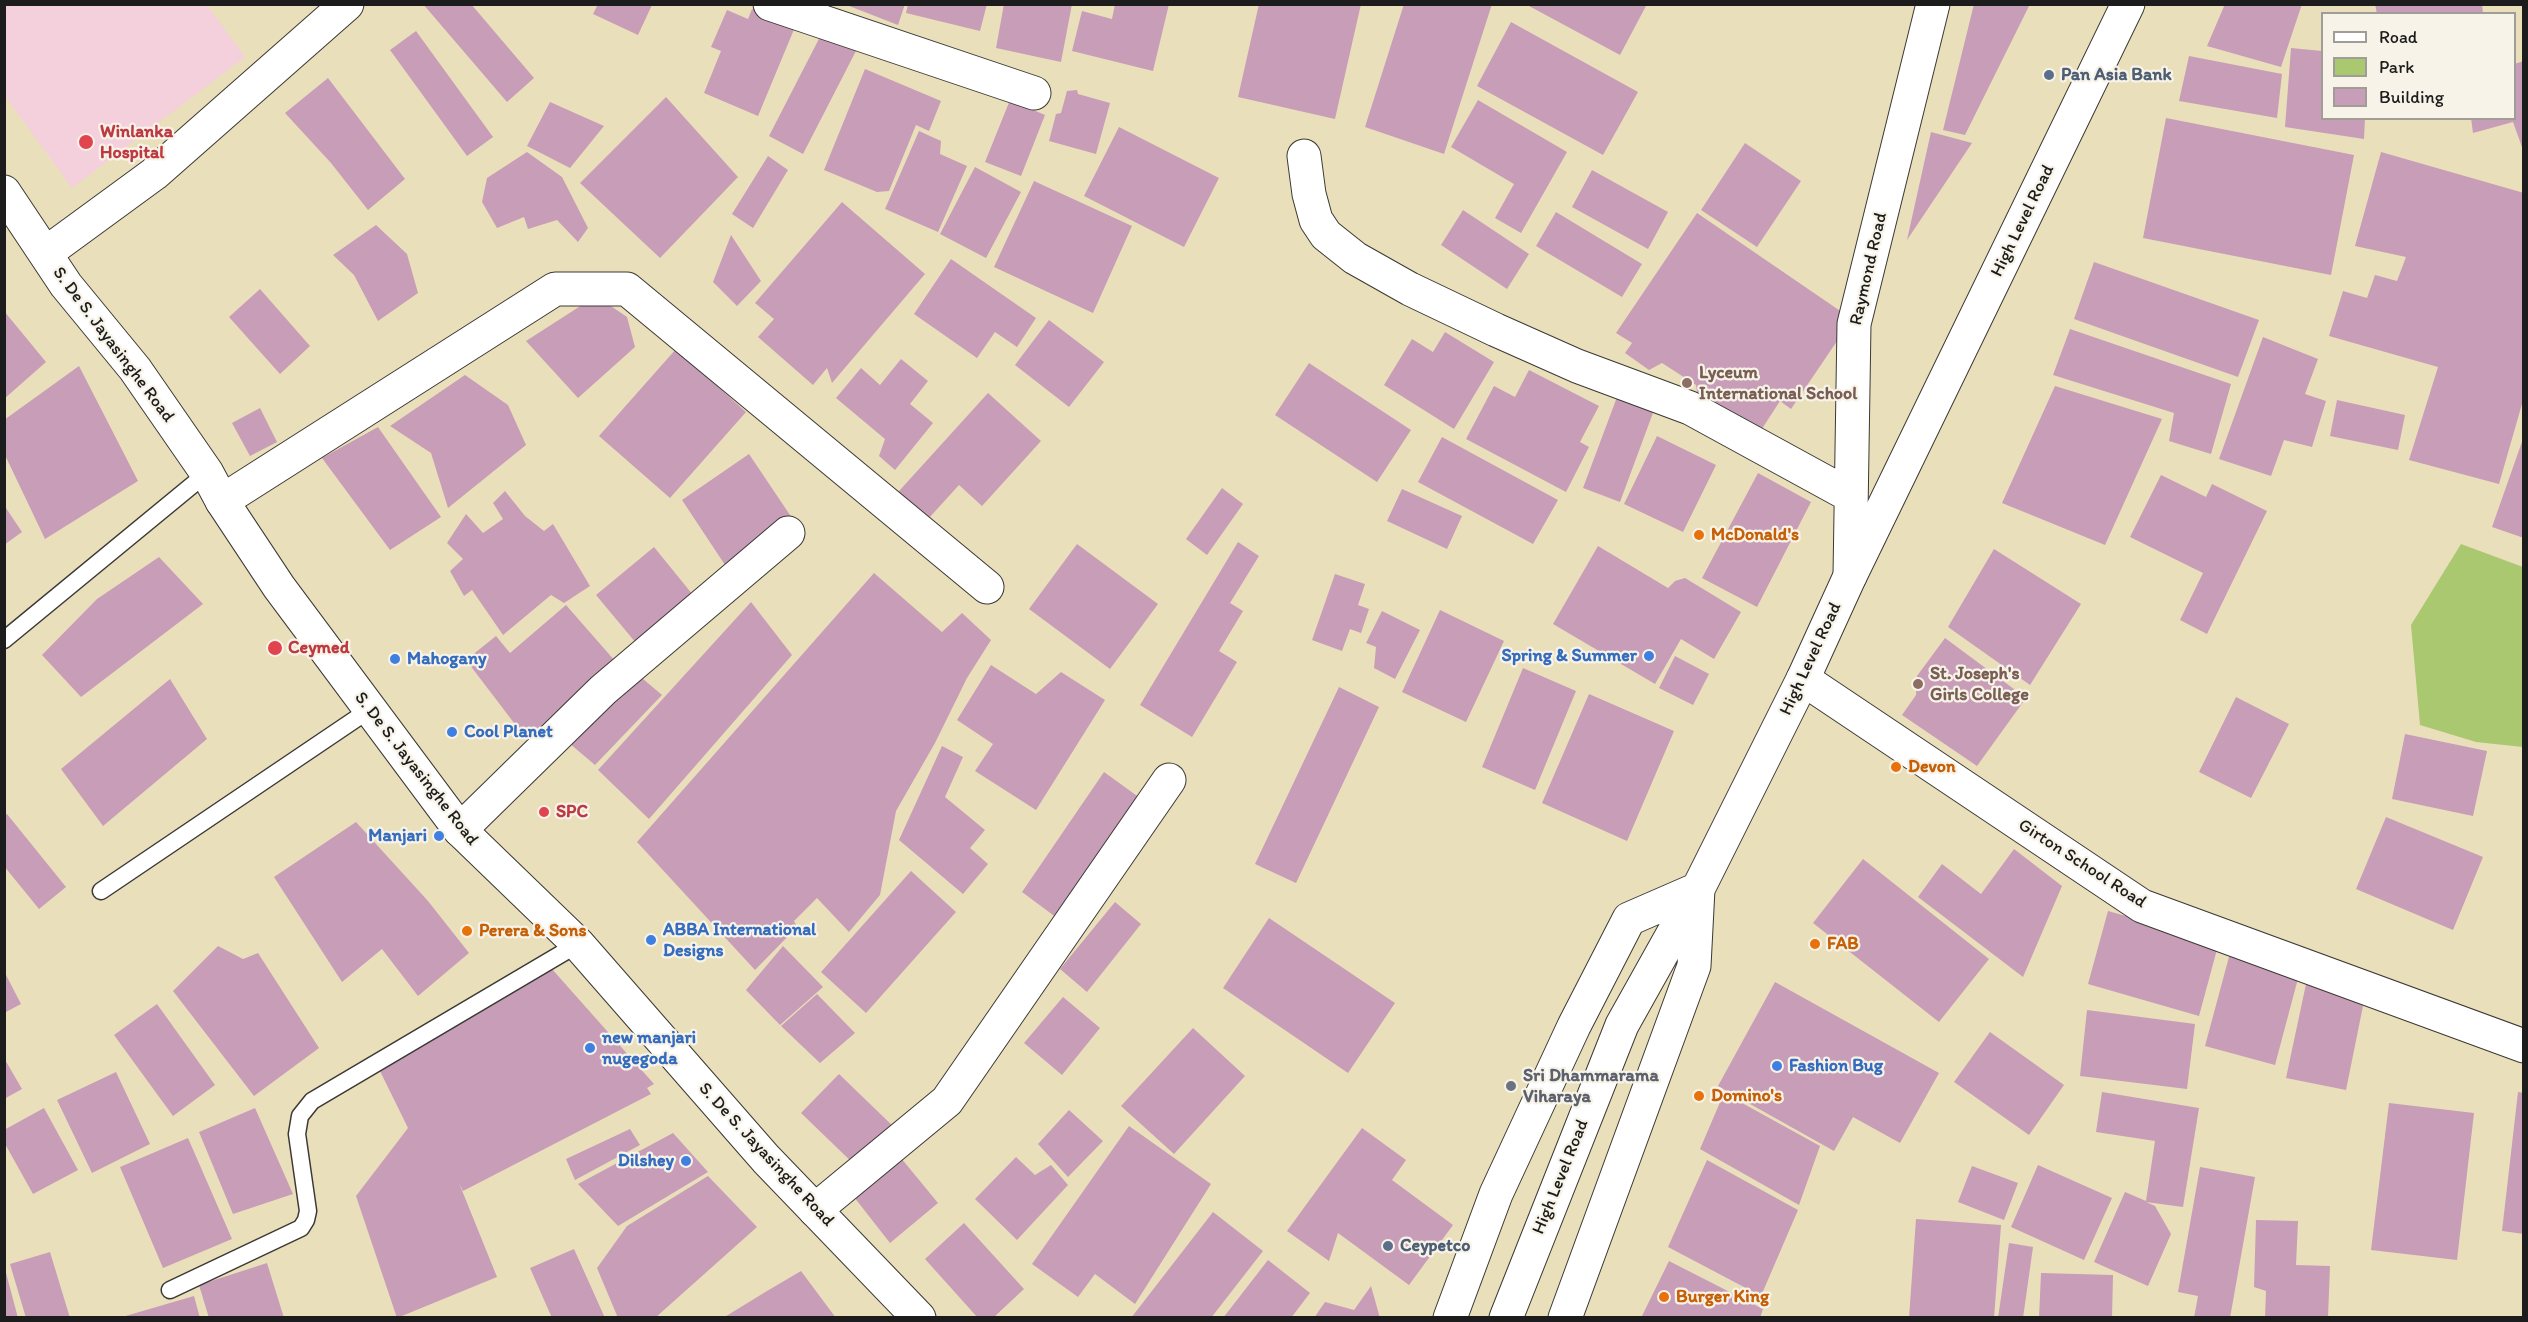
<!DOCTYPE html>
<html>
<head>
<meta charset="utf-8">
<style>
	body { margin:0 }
	#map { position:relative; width:2528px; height:1322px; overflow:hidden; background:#eadfbb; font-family:Itim,sans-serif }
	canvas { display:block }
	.frame { position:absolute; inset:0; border:6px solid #1c1c1c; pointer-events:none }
	.legend { position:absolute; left:2321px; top:12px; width:195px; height:108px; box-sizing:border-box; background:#f7f3e8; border:2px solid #9f9d96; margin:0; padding:8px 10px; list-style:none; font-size:18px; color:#1c1c1c }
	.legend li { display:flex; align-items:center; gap:12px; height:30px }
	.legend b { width:30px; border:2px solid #9f9d96 }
</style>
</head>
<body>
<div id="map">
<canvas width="2528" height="1322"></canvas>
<div class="frame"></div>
<ul class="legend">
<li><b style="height:8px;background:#fff"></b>Road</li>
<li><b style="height:16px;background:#aac86f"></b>Park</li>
<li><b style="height:16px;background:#c89db7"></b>Building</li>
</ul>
</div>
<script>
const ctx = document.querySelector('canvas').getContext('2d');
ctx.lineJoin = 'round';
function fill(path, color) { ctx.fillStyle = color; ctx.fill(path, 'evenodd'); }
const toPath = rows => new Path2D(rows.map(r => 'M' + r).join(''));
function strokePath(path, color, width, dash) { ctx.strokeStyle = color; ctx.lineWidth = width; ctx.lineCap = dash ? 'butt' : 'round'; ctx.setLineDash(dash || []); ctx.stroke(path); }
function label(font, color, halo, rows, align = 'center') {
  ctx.font = font + ' Itim,sans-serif'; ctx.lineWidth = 4.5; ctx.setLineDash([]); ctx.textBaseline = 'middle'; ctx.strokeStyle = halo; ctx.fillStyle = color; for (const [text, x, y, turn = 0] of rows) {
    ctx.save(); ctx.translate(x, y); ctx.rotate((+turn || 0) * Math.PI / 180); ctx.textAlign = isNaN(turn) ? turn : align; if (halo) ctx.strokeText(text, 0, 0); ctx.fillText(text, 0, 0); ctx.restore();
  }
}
fill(toPath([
	[10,4,207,5,245,57,72,188,5,96,5,8]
]), '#f4cfdc');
fill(toPath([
	[2461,544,2523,567,2523,747,2476,742,2420,725,2411,625]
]), '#aac86f');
fill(toPath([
	[423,4,471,4,534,78,507,102],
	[598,4,651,4,652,5,638,35,593,14],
	[844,4,905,4,898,25],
	[908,4,987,4,980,31,906,13],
	[1004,4,1072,4,1061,62,996,48],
	[1115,4,1169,4,1153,71,1072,51,1082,11,1112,19],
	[1259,4,1361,4,1335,119,1238,97],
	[1404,4,1492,4,1444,154,1365,127],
	[1530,4,1647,4,1620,55,1529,6],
	[1974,4,2030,4,1965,135,1943,130],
	[2225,4,2302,4,2281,67,2207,46],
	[2375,4,2482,4,2483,14,2377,14],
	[752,9,795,27,758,116,704,93,721,51,711,47,727,10,748,19],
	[1511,22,1638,92,1603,155,1477,86],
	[416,31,493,137,467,156,390,50],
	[823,31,857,49,803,154,769,136],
	[2291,48,2322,51,2322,118,2365,118,2364,139,2285,127],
	[2189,56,2282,74,2277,118,2179,101],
	[2524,61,2524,150,2523,150,2513,122,2473,133,2471,118,2514,118,2514,64],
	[865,69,941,101,929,131,916,125,889,191,877,192,824,170],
	[328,78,405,179,368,210,331,163,285,113],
	[1077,90,1078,94,1110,103,1096,154,1049,141,1056,114,1061,113,1067,91],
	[666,97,738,177,660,258,580,183],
	[1010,100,1045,115,1021,176,985,162],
	[1478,100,1567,152,1521,233,1495,218,1514,184,1451,147],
	[550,102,604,126,570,168,527,146],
	[2166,118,2354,155,2331,275,2143,238],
	[1119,127,1219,178,1184,247,1084,196],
	[919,131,941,141,940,154,967,166,938,232,885,209],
	[1931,132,1972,143,1907,240],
	[1745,143,1801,181,1757,247,1701,210],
	[527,152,562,177,588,228,578,242,557,220,528,229,524,217,497,228,482,202,487,178],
	[2381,152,2524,193,2524,397,2499,484,2409,460,2438,367,2329,336,2343,291,2367,298,2375,275,2397,281,2406,257,2355,246],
	[768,156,788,170,753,228,732,214],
	[975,167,1021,192,986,258,940,234],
	[1592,170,1668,212,1648,249,1572,207],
	[1034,181,1132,226,1093,313,994,267],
	[842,202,925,274,832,383,827,368,813,385,758,337,774,319,755,303],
	[1463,210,1529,254,1507,289,1441,245],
	[1556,212,1642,264,1622,297,1536,246],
	[1697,213,1852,319,1791,409,1780,401,1756,438,1698,397,1696,385,1662,363,1649,370,1625,353,1632,343,1616,333],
	[376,225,407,254,418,293,378,321,354,275,333,255],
	[731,235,761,281,737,306,713,282],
	[951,259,1036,318,1017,347,995,332,977,358,914,314],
	[2094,262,2259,320,2238,377,2074,319],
	[260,289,310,346,280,374,229,317],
	[596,296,627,317,635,347,578,398,526,341],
	[4,311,46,362,4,399],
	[1049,320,1104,362,1069,407,1015,365],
	[2070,329,2231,384,2211,454,2169,441,2174,413,2053,375],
	[1445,332,1494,362,1454,429,1384,385,1412,339,1433,352],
	[2263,337,2318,359,2305,394,2326,401,2312,447,2284,440,2271,476,2219,459],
	[676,349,746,412,670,498,599,436],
	[901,359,928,381,910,404,933,423,895,470,879,456,885,439,836,398,861,368,880,385],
	[1309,363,1411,430,1377,482,1275,415],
	[79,366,138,481,45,539,4,453,4,420],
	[1529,370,1599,406,1580,442,1589,447,1566,492,1466,439,1494,386,1515,397],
	[465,375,508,405,526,445,448,508,431,453,390,426],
	[2055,386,2162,419,2105,545,2002,503],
	[1620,389,1657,402,1620,502,1583,488],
	[988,393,1041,441,982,506,959,485,919,529,890,501],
	[2337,400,2405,415,2398,450,2330,436],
	[260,408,277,442,250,456,232,423],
	[378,427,441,517,390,550,322,458],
	[1657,436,1716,465,1683,532,1624,504],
	[2524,436,2524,538,2492,527],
	[1442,437,1558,500,1533,544,1418,482],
	[749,454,794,521,727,568,682,500],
	[1758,473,1811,502,1757,607,1702,578],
	[2161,475,2206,497,2212,484,2267,511,2207,634,2180,620,2203,573,2130,537],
	[1222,488,1243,504,1207,555,1186,539],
	[1402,489,1462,516,1447,549,1387,521],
	[505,491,525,516,544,531,553,524,590,586,564,603,551,595,503,635,472,590,464,596,450,571,463,559,447,543,466,514,483,533,503,519,493,503],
	[4,505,22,532,4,545],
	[1238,542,1259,556,1230,603,1243,611,1219,651,1237,662,1192,737,1140,705],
	[1077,544,1158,604,1110,669,1029,609],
	[1598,546,1668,588,1675,581,1685,578,1741,612,1714,659,1681,639,1655,684,1553,624],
	[654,547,693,595,636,643,596,595],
	[1994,549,2081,604,2030,685,1948,627],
	[159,557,203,604,81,697,42,655,97,599],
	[874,573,942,632,962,613,991,640,967,678,935,743,896,811,880,895,849,932,817,898,794,921,797,927,755,970,637,842],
	[1335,574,1365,584,1358,605,1369,609,1361,633,1350,629,1342,651,1312,640],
	[751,602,792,655,649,819,598,770],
	[566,605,615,661,540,737,532,728,524,736,466,660,496,636,510,653],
	[1440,610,1504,641,1466,722,1402,692],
	[1382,611,1420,630,1395,679,1374,668,1376,647,1366,643],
	[1945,638,2026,698,1977,766,1902,715,1916,695,1917,676],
	[1675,656,1709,674,1693,705,1659,688],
	[991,665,1036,694,1061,672,1105,700,1036,810,975,771,993,744,957,720],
	[1523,668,1576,691,1535,790,1482,767],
	[636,673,662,695,595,765,569,743],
	[170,679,207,739,103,826,61,769],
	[1339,687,1379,707,1296,883,1255,864],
	[1589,694,1674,731,1627,841,1542,803],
	[2236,697,2289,724,2251,798,2199,772],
	[2405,734,2487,751,2473,816,2392,799],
	[942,746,963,757,945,797,985,830,970,848,988,864,963,894,899,840],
	[1104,772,1140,798,1057,918,1022,892],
	[7,814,66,887,39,909,4,866,4,816],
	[2386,817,2483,857,2453,930,2356,889],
	[356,822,428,901,469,953,418,996,382,949,342,982,274,877],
	[2014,849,2062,886,2023,977,1918,897,1942,864,1981,894],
	[1863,859,1989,959,1939,1022,1813,923],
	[911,871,956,912,866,1013,821,972],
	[1115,902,1141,924,1087,992,1060,969],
	[2108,911,2219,942,2199,1016,2088,984],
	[1269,918,1395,1003,1348,1073,1223,988],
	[218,946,243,959,258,953,319,1048,254,1096,173,991],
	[783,946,823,987,780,1025,746,990],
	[2230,953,2300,971,2275,1065,2205,1046],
	[552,969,654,1084,647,1088,651,1094,463,1191,459,1183,497,1277,397,1318,356,1196,408,1128,379,1069],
	[4,971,21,1004,4,1013],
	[1775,982,1939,1073,1900,1143,1853,1117,1834,1151,1718,1086],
	[2306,984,2365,996,2346,1090,2286,1078],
	[817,994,855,1033,820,1063,781,1026],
	[1063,997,1100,1028,1062,1075,1024,1043],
	[157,1004,215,1085,173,1116,114,1035],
	[2087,1010,2195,1024,2187,1089,2080,1076],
	[1193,1028,1245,1076,1174,1154,1121,1106],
	[1990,1032,2064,1085,2029,1135,1954,1082],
	[4,1058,22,1089,4,1099],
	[116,1072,150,1144,92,1173,57,1100],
	[839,1074,897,1130,859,1169,801,1113],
	[2102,1092,2199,1108,2183,1207,2146,1202,2155,1206,2171,1234,2148,1286,2094,1262,2125,1192,2146,1201,2155,1141,2096,1132],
	[2518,1092,2524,1093,2524,1234,2502,1231],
	[1724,1093,1820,1146,1799,1205,1700,1149],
	[2389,1103,2474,1113,2457,1260,2371,1250],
	[44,1108,78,1170,33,1194,4,1142,4,1130],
	[255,1108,293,1194,233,1214,199,1132],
	[1069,1110,1103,1141,1068,1177,1038,1144],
	[1129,1126,1211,1184,1135,1304,1095,1274,1078,1297,1032,1264],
	[1362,1128,1406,1160,1392,1180,1453,1225,1409,1285,1338,1233,1329,1261,1287,1231],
	[630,1129,640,1145,575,1180,566,1159],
	[673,1133,708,1172,618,1226,578,1184],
	[188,1138,232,1239,163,1268,120,1167],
	[1016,1157,1035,1175,1051,1165,1068,1185,1017,1240,975,1199],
	[901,1158,938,1203,890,1243,854,1197],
	[1707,1160,1798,1210,1761,1296,1668,1247],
	[2038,1165,2112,1198,2084,1260,2011,1227],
	[1972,1166,2018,1183,2004,1220,1958,1202],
	[2200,1167,2255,1177,2230,1318,2194,1318,2198,1296,2178,1292],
	[708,1176,757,1227,655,1318,618,1318,597,1268,627,1226],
	[1213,1212,1263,1251,1211,1318,1131,1318],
	[1916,1219,2001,1225,1994,1318,1909,1318],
	[2256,1220,2298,1221,2296,1265,2330,1266,2328,1318,2265,1318,2266,1291,2254,1287],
	[964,1223,1024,1289,993,1318,978,1318,925,1259],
	[2009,1243,2033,1247,2023,1318,1998,1318],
	[574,1249,605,1318,552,1318,530,1268],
	[50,1252,70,1318,26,1318,10,1264],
	[1268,1260,1310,1293,1291,1318,1223,1318],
	[1669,1261,1763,1309,1760,1318,1641,1318],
	[267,1263,284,1318,209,1318,199,1285],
	[5,1269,18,1318,5,1318],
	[801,1271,836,1318,723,1318,767,1291],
	[2041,1273,2113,1275,2112,1318,2039,1318],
	[1371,1286,1380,1318,1314,1318,1325,1302,1354,1310],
	[194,1296,200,1318,122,1318,122,1317]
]), '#c89db7');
const service = toPath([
	[4,640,207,473],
	[101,891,369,710],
	[170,1290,301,1228,306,1220,308,1211,297,1134,300,1116,312,1101,578,944]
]);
const minor = toPath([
	[770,4,1034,93],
	[1304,156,1309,194,1316,220,1326,235,1355,258,1410,289,1496,330,1577,366,1690,408,1851,496],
	[46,253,154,174,347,4],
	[222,501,555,289,627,289,987,587],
	[1850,576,1854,324,1933,4],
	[1803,679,2142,906,2524,1046],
	[460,830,603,690,788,533],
	[815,1210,947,1101,1169,780]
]);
const primary = toPath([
	[4,192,66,285,135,369,207,473,222,501,279,587,460,830,578,944,766,1159,919,1318]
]);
const trunk = toPath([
	[1450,1318,1496,1194,1574,1026,1629,919,1698,889,1694,966,1565,1318],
	[1506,1318,1622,1025,1698,889,1803,679,1850,576,2128,4]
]);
strokePath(service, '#3b3934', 19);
strokePath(minor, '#3b3934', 35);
strokePath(primary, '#3b3934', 35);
strokePath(trunk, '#3b3934', 35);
strokePath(service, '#fff', 16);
strokePath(minor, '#fff', 33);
strokePath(primary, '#fff', 33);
strokePath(trunk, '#fff', 33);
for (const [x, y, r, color] of [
	[2049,75,6,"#5c6f8a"],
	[86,142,8,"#e0444e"],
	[1687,383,6,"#8d6e63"],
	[1699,535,6,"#e8710a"],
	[275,648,8,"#e0444e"],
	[1649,656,6,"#3f7fe0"],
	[395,659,6,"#3f7fe0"],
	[1918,684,6,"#8d6e63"],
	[452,732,6,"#3f7fe0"],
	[1896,767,6,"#e8710a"],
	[544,812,6,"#e0444e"],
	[439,836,6,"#3f7fe0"],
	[467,931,6,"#e8710a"],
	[651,940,6,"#3f7fe0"],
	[1815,944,6,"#e8710a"],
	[590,1048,6,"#3f7fe0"],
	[1777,1066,6,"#3f7fe0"],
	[1511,1086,6,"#6b7280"],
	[1699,1096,6,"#e8710a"],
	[686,1161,6,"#3f7fe0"],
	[1388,1246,6,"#5c6f8a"],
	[1664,1297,6,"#e8710a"]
]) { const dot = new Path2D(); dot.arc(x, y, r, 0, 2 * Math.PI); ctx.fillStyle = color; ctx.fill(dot); strokePath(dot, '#f7f3e8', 2); }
label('bold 18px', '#4e5e75', '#f7f3e8', [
	["Pan Asia Bank",2061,75],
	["Ceypetco",1400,1246]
], 'left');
label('bold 18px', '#be3a42', '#f7f3e8', [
	["Winlanka",100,132],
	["Hospital",100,153],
	["Ceymed",288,648],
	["SPC",556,812]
], 'left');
label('18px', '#1c1c1c', '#f7f3e8', [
	["High Level Road",2023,221,-64],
	["Raymond Road",1869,269,-77],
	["S. De S. Jayasinghe Road",113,345,53],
	["High Level Road",1811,659,-65],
	["S. De S. Jayasinghe Road",416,769,52],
	["Girton School Road",2082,864,33],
	["S. De S. Jayasinghe Road",766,1155,47],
	["High Level Road",1561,1177,-68]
]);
label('bold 18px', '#785e54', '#f7f3e8', [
	["Lyceum",1699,373],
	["International School",1699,394],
	["St. Joseph's",1930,674],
	["Girls College",1930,695]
], 'left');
label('bold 18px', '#c56008', '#f7f3e8', [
	["McDonald's",1711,535],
	["Devon",1908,767],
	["Perera & Sons",479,931],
	["FAB",1827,944],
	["Domino's",1711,1096],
	["Burger King",1676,1297]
], 'left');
label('bold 18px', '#366cbe', '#f7f3e8', [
	["Spring & Summer",1637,656,"right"],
	["Mahogany",407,659],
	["Cool Planet",464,732],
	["Manjari",427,836,"right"],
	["ABBA International",663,930],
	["Designs",663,951],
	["new manjari",602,1038],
	["nugegoda",602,1059],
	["Fashion Bug",1789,1066],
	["Dilshey",674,1161,"right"]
], 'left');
label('bold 18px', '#5b616d', '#f7f3e8', [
	["Sri Dhammarama",1523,1076],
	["Viharaya",1523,1097]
], 'left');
</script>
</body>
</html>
